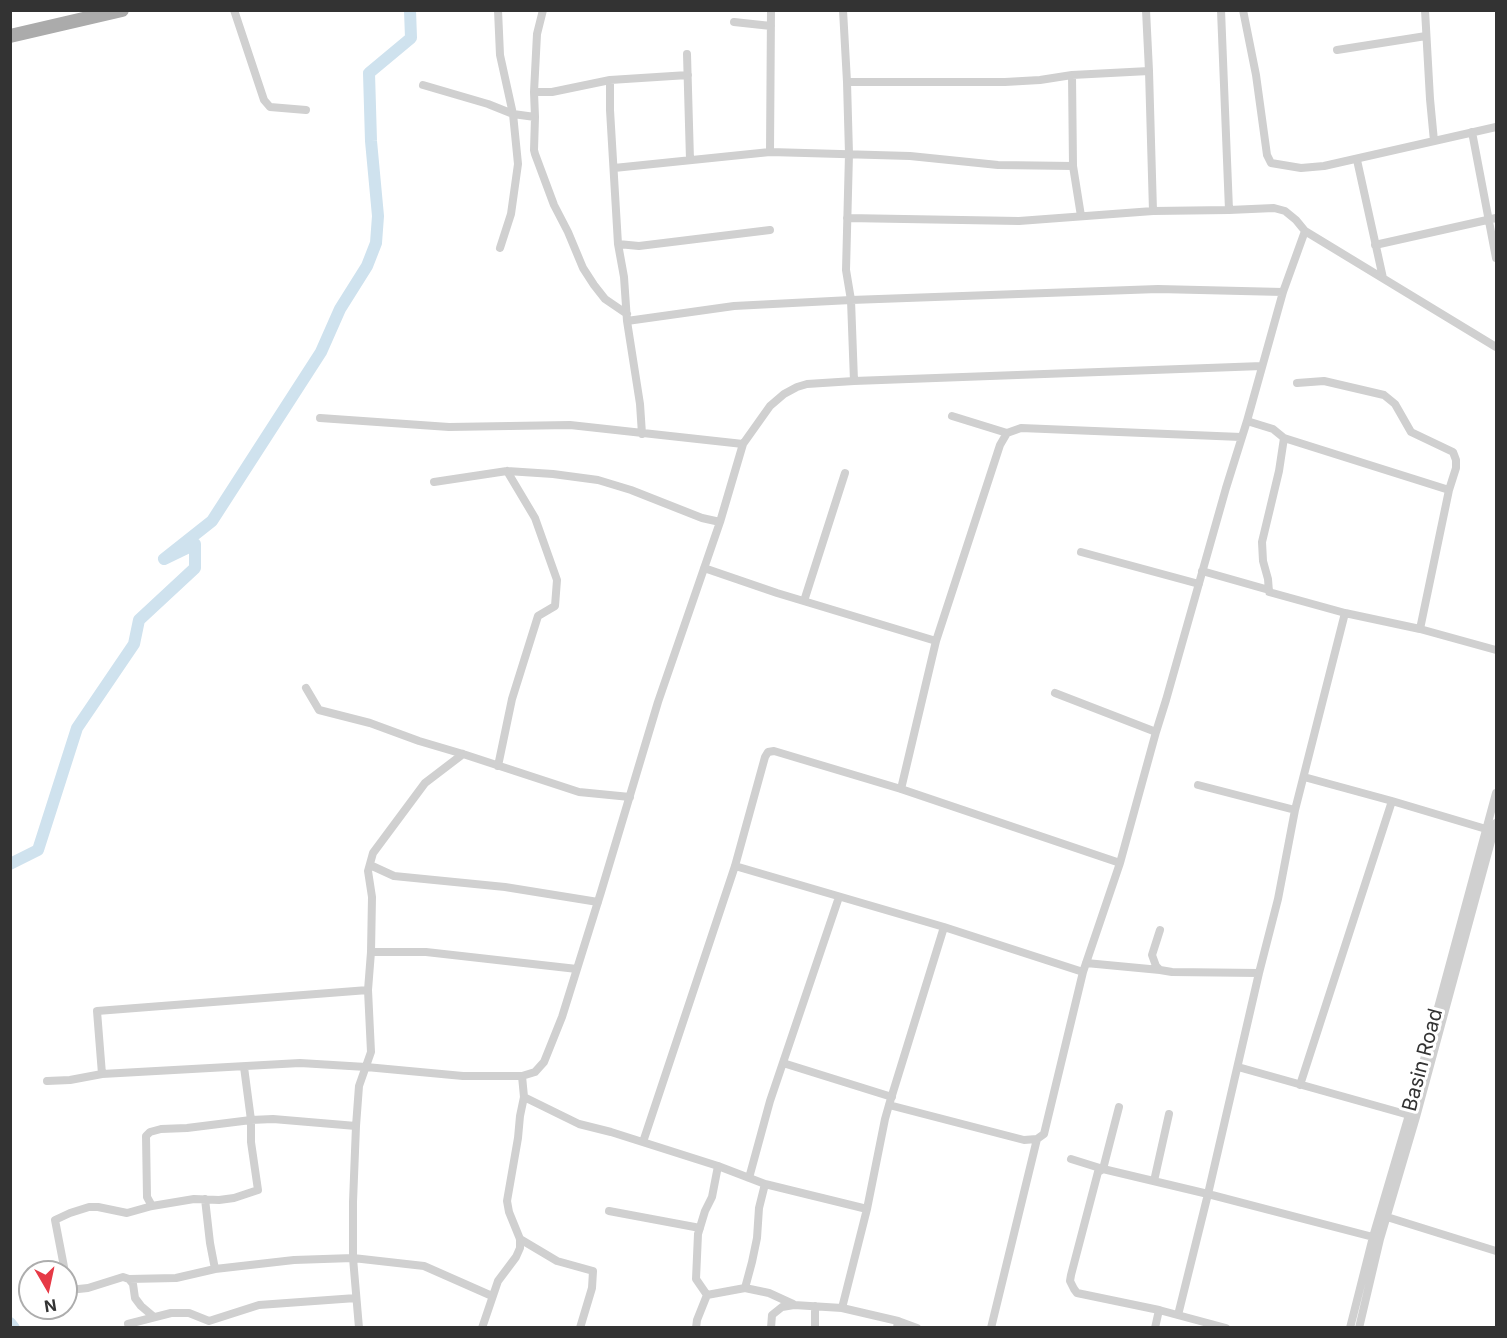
<!DOCTYPE html>
<html>
<head>
<meta charset="utf-8">
<style>
	body { margin:0 }
	#map { position:relative; width:1507px; height:1338px; overflow:hidden; background:#fff; font-family:Inter,sans-serif }
	canvas { display:block }
	.frame { position:absolute; inset:0; border:12px solid #333; pointer-events:none }
	.north { position:absolute; left:18px; top:1260px; width:60px; height:60px; box-sizing:border-box; background:#fff; border:2px solid #adadad; border-radius:50%; rotate:171deg; font-size:16px; font-weight:700; line-height:24px; text-align:center; color:#333 }
	.north::after { content:''; display:block; margin:auto; width:21px; height:27px; background:#e63946; clip-path:polygon(50% 0,100% 100%,50% 72%,0 100%) }
</style>
</head>
<body>
<div id="map">
<canvas width="1507" height="1338"></canvas>
<div class="frame"></div>
<div class="north">N</div>
</div>
<script>
const ctx = document.querySelector('canvas').getContext('2d');
ctx.lineJoin = 'round';
const toPath = rows => new Path2D(rows.map(r => 'M' + r).join(''));
function strokePath(path, color, width, dash) { ctx.strokeStyle = color; ctx.lineWidth = width; ctx.lineCap = dash ? 'butt' : 'round'; ctx.setLineDash(dash || []); ctx.stroke(path); }
function label(font, color, halo, rows, align = 'center') {
  ctx.font = font + ' Inter,sans-serif'; ctx.lineWidth = 6; ctx.setLineDash([]); ctx.textBaseline = 'middle'; ctx.strokeStyle = halo; ctx.fillStyle = color; for (const [text, x, y, turn = 0] of rows) {
    ctx.save(); ctx.translate(x, y); ctx.rotate((+turn || 0) * Math.PI / 180); ctx.textAlign = isNaN(turn) ? turn : align; if (halo) ctx.strokeText(text, 0, 0); ctx.fillText(text, 0, 0); ctx.restore();
  }
}
strokePath(toPath([
	[10,864,38,850,77,728,134,644,139,620,195,568,195,544,164,559,212,521,321,352,340,309,367,266,376,243,378,216,371,141,369,73,411,38,410,10],
	[10,1323,14,1328]
]), '#cfe2ee', 12);
strokePath(toPath([
	[234,10,264,100,270,107,306,110],
	[498,10,500,55,513,114,518,164,511,214,500,248],
	[543,10,537,34,534,92,535,117,534,150,535,154,554,205,568,232,583,268,594,285,605,299,627,314],
	[843,10,847,82,849,154,846,270,851,300,854,381],
	[1146,10,1149,71,1153,211],
	[1221,10,1229,210],
	[1243,10,1256,75,1267,155,1271,163,1301,168,1324,166,1496,127],
	[1425,10,1430,99,1434,141],
	[734,22,771,26],
	[1337,50,1426,36],
	[687,54,690,160],
	[1072,75,1073,166,1081,216],
	[610,80,610,110,618,244,624,277,627,321,640,404,642,434],
	[847,82,1005,82,1040,80,1072,75,1149,71],
	[423,85,488,104,513,114,535,117],
	[534,92,552,92,610,80,688,75],
	[1472,132,1496,258],
	[770,152,771,10],
	[1357,160,1383,278],
	[614,168,770,152,910,156,998,165,1073,166],
	[847,218,1019,221,1153,211,1229,210,1274,208,1285,211,1296,220,1305,231],
	[618,244,639,246,770,230],
	[1375,245,1496,218],
	[627,321,734,306,851,300,1158,289,1283,292],
	[1297,383,1324,381,1384,395,1395,404,1411,432,1453,452,1456,460,1456,468,1449,490,1420,629],
	[952,416,1007,433],
	[320,418,449,427,570,425,743,444],
	[1247,421,1273,429,1284,438,1449,490],
	[1284,438,1279,471,1262,542,1263,561,1268,579,1269,592,1345,613,1420,629,1496,650],
	[434,482,507,471,553,474,598,480,631,490,702,518,720,522],
	[1081,552,1199,584],
	[704,568,777,593,936,641],
	[1202,571,1269,590],
	[804,601,845,473],
	[306,688,319,710,370,723,419,741,463,754,579,792,630,797],
	[1055,693,1156,732],
	[498,766,512,699,538,616,555,606,557,580,535,518,507,471],
	[1304,777,1392,801,1486,829],
	[1198,785,1295,810],
	[901,789,936,641,1000,445,1007,433,1021,428,1241,437],
	[370,865,394,876,505,887,598,902],
	[735,866,944,927,1083,972],
	[1160,930,1152,955,1156,966,1160,970,1172,972,1259,973],
	[371,952,426,952,577,969],
	[1086,963,1160,970],
	[783,1063,892,1097],
	[1238,1067,1409,1115],
	[102,1074,300,1063,366,1067,463,1076,522,1076,535,1072,544,1062,562,1017,601,892,658,702,720,522,743,444,770,406,784,394,797,387,807,384,854,381,1262,366],
	[47,1081,70,1080,102,1074,97,1011,368,990],
	[1300,1085,1392,801],
	[524,1097,579,1124,611,1132,718,1166,765,1184,867,1209],
	[889,1105,944,927],
	[1119,1107,1103,1169,1098,1172,1071,1275,1070,1281,1074,1289,1077,1293,1159,1310,1226,1328],
	[643,1142,735,866,765,757,768,752,774,751,901,789,1120,863],
	[1071,1159,1103,1169,1208,1194,1373,1237],
	[749,1178,770,1101,839,897],
	[1154,1181,1169,1114],
	[205,1199,210,1243,215,1269],
	[152,1206,147,1197,146,1136,150,1132,161,1129,187,1128,251,1120,273,1119,356,1126],
	[609,1211,700,1228],
	[1387,1217,1496,1251],
	[520,1239,557,1261,593,1271,592,1288,580,1328],
	[65,1272,55,1220,70,1213,89,1207,98,1207,127,1213,152,1206,194,1199,219,1200,234,1198,258,1190,251,1142,251,1120,244,1067],
	[66,1278,69,1290,88,1288,123,1277,129,1279,133,1284,135,1298,141,1306,154,1317],
	[129,1279,176,1278,215,1269,294,1260,353,1258,424,1266,492,1296],
	[745,1288,752,1262,757,1238,759,1208,765,1184],
	[707,1295,696,1279,698,1234,705,1211,712,1197,718,1166],
	[707,1295,745,1288,769,1293,793,1304],
	[842,1308,898,1321,897,1328],
	[1178,1315,1208,1194,1259,973,1278,899,1295,810,1345,613],
	[898,1321,917,1328],
	[128,1324,171,1313,189,1313,209,1321,259,1305,356,1298],
	[359,1328,353,1258,353,1202,356,1126,359,1086,371,1052,368,990,371,952,372,897,368,871,373,853,425,783,463,754],
	[482,1328,498,1281,516,1257,520,1248,520,1239,509,1212,507,1201,518,1138,520,1116,524,1097,522,1076],
	[696,1328,697,1320,707,1295],
	[771,1328,772,1315,782,1307,794,1305,842,1308,867,1209,885,1119,889,1105,1024,1140,1037,1139,1044,1134,1083,972,1120,863,1156,732,1166,700,1226,488,1247,421,1283,292,1305,231,1496,347],
	[815,1328,815,1306],
	[991,1328,1037,1139],
	[1155,1328,1159,1310],
	[1350,1328,1373,1237,1409,1115,1496,793],
	[1359,1328,1380,1239,1416,1117,1496,823]
]), '#d0d0d0', 8);
strokePath(toPath([
	[10,36,122,10]
]), '#ababab', 14);
label('20px', '#333', '#fff', [
	["Basin Road",1423,1060,-75]
]);
</script>
</body>
</html>
